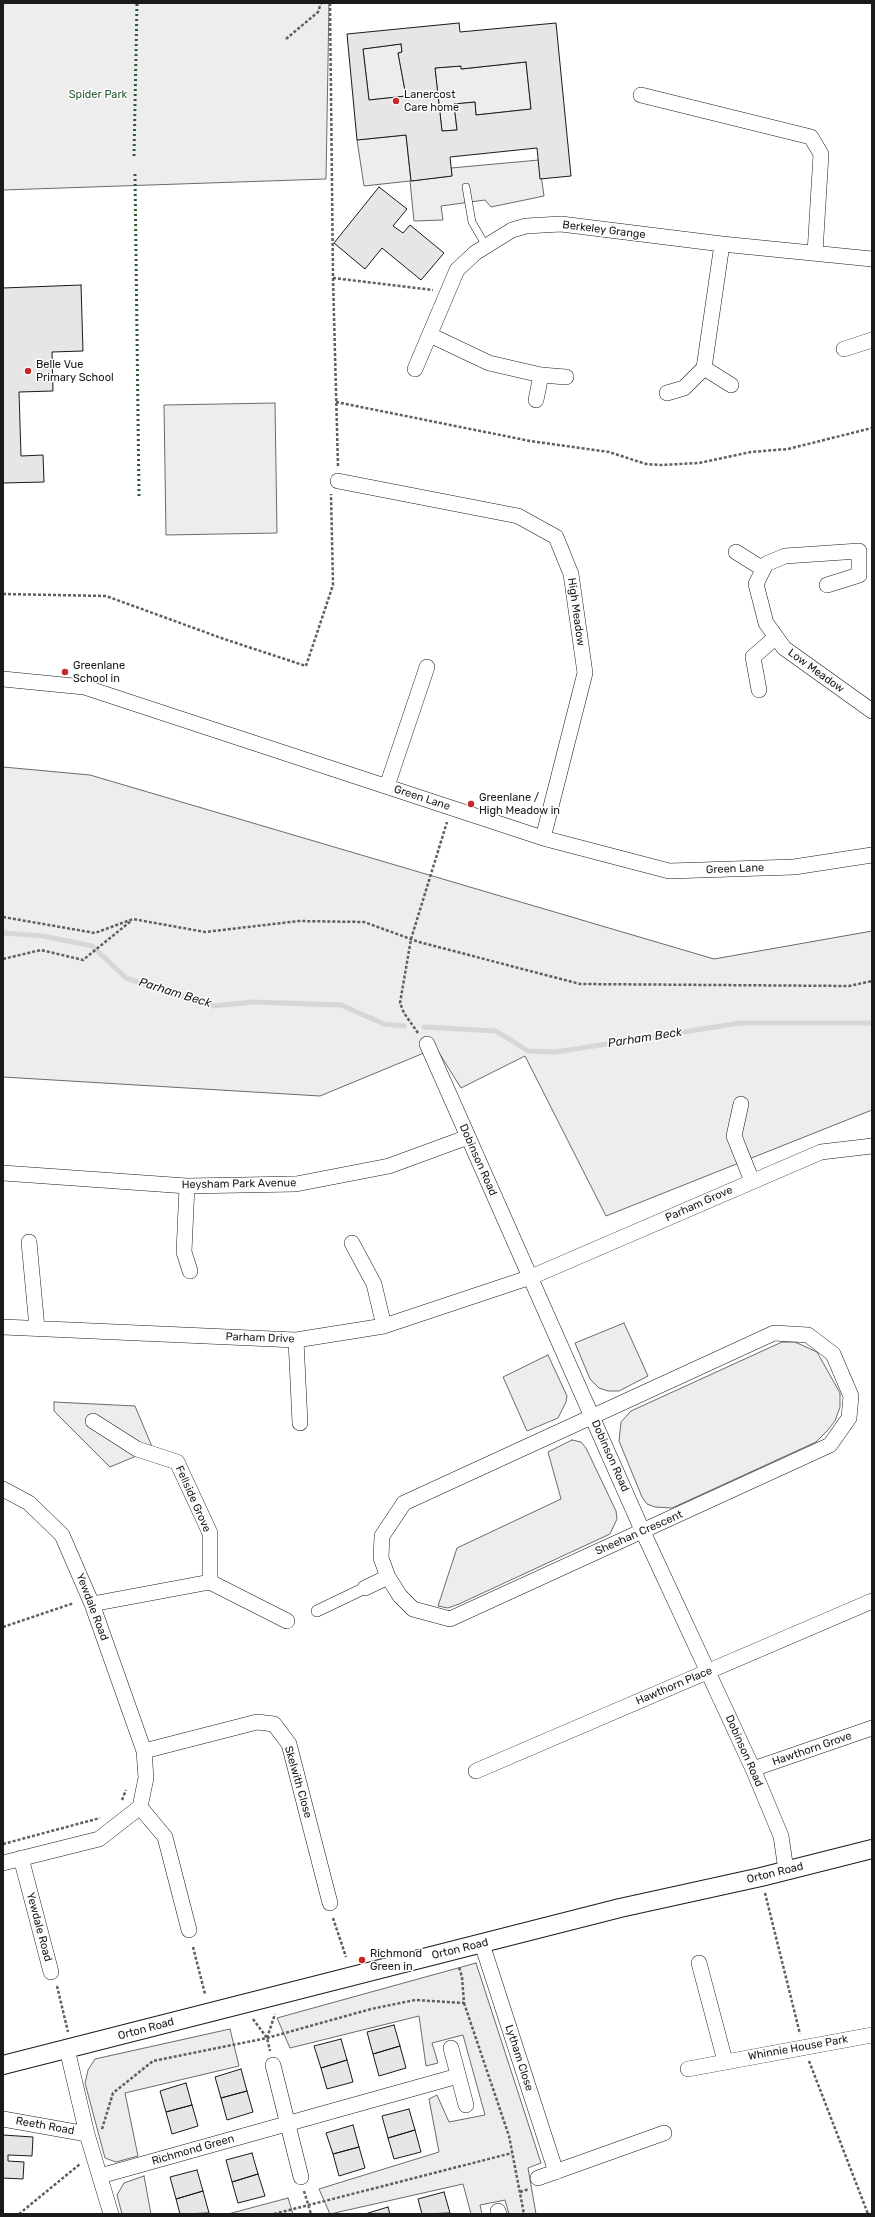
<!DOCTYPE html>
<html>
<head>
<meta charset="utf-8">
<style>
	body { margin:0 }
	#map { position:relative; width:875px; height:2217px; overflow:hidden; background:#fff; font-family:Rubik,sans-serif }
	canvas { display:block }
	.frame { position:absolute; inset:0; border:4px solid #1a1a1a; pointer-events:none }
</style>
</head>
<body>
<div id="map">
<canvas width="875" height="2217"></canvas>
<div class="frame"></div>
</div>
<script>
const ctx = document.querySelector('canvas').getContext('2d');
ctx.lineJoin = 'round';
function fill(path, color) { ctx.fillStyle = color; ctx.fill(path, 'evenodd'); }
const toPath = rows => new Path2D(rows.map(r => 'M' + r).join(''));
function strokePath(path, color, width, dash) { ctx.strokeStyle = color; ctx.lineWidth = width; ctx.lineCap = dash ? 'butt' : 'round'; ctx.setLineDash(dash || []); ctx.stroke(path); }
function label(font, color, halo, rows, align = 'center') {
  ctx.font = font + ' Rubik,sans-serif'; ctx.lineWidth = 3; ctx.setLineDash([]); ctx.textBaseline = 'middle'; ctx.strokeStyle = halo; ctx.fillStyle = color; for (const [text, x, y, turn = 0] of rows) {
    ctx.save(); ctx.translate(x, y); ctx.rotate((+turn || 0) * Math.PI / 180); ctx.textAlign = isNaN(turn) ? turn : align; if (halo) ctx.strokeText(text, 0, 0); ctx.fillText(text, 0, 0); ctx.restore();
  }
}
const built = toPath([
	[3,3,329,3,326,179,3,190,3,3],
	[401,44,402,52,398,53,406,96,369,100,363,49,401,44],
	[526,62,531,109,476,115,475,102,454,104,457,130,442,131,435,68,461,66,462,69,526,62],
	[406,135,411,181,452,176,451,168,539,160,544,196,491,207,485,200,441,206,443,220,414,221,410,181,364,186,357,140,406,135],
	[275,403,277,533,166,535,164,405,275,403],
	[3,767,90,775,714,959,872,931,872,1110,606,1216,525,1056,461,1088,436,1048,320,1096,3,1077,3,767],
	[624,1323,648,1376,619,1391,608,1391,599,1388,590,1379,575,1343,624,1323],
	[782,1342,795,1342,817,1352,840,1393,840,1407,835,1421,827,1431,816,1442,672,1508,655,1507,647,1504,642,1497,619,1441,621,1422,631,1411,782,1342],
	[548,1355,567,1396,566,1402,558,1418,527,1431,503,1377,548,1355],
	[54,1402,135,1406,153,1449,110,1467,54,1411,54,1402],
	[572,1440,581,1442,586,1448,616,1511,617,1519,610,1534,459,1604,448,1608,438,1606,457,1548,561,1499,548,1452,572,1440],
	[476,1963,541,2163,528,2168,536,2214,509,2214,505,2200,480,2205,482,2214,471,2214,463,2184,330,2214,319,2189,439,2152,429,2099,437,2095,449,2122,485,2115,463,2035,432,2043,438,2063,426,2066,419,2016,290,2048,277,2018,476,1963],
	[230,2029,239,2066,125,2093,138,2156,116,2162,105,2158,85,2083,88,2070,95,2059,230,2029],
	[144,2176,151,2214,122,2214,117,2195,124,2183,144,2176],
	[288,2198,293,2214,228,2214,288,2198]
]);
fill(built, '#ededed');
strokePath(built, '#6a6a6a', 1);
strokePath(toPath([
	[3,933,43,936,92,946,126,978,212,1006,253,1002,341,1005,384,1024,404,1026],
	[424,1027,496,1031,528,1051,556,1052,740,1023,872,1023]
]), '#d7d7d7', 5);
const building = toPath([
	[459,23,460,32,556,23,571,176,540,179,537,148,450,157,452,176,411,181,406,135,357,140,347,34,459,23],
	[401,44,402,52,398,53,406,96,369,100,363,49,401,44],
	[526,62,531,109,476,115,475,102,454,104,457,130,442,131,435,68,461,66,461,69,526,62],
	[379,187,407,209,393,226,403,233,410,225,444,253,421,280,382,248,365,269,334,243,379,187],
	[81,285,83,351,52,352,53,391,19,392,21,456,43,455,44,482,3,483,3,288,81,285],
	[394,2025,400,2046,373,2054,367,2032,394,2025],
	[341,2039,347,2060,321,2068,314,2046,341,2039],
	[400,2046,406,2068,379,2076,373,2054,400,2046],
	[347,2060,353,2082,327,2089,321,2068,347,2060],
	[241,2069,247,2091,221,2098,215,2077,241,2069],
	[186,2083,192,2105,166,2112,160,2091,186,2083],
	[247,2091,253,2112,227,2120,221,2098,247,2091],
	[192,2105,198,2126,172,2134,166,2112,192,2105],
	[409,2109,415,2130,388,2138,382,2116,409,2109],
	[353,2125,359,2147,333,2154,326,2133,353,2125],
	[415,2130,421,2152,394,2159,388,2138,415,2130],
	[3,2135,33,2137,32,2156,8,2155,8,2161,24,2162,23,2179,3,2178,3,2135],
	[359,2147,365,2168,339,2176,333,2154,359,2147],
	[252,2153,258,2174,232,2182,226,2160,252,2153],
	[197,2170,203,2191,176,2199,170,2177,197,2170],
	[258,2174,265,2196,238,2203,232,2182,258,2174],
	[203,2191,209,2213,180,2214,176,2199,203,2191],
	[444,2192,450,2213,422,2214,418,2199,444,2192],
	[388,2207,390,2214,365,2214,388,2207]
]);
fill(building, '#e6e6e6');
strokePath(building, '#1a1a1a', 1);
const service = toPath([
	[466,187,472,222,486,246]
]);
const pedestrian = toPath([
	[317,1611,365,1588]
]);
const minor = toPath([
	[641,95,811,137,821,154,815,253],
	[430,335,489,363,541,375,566,377],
	[844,349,872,340],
	[704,368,731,385],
	[415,369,457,270,475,253,512,230,526,226,561,224,722,244,872,259],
	[667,393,684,388,704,368,722,244],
	[536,400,541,375],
	[338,481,518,516,556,537,571,574,585,673,543,838],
	[736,552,763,569],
	[827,585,859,575,859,551,785,556,766,564,756,584,766,623,784,648,872,711],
	[3,679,84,687,543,838,669,871,794,867,872,855],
	[759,690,753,657,776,637],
	[387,786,427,667],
	[427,1044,643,1532,753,1769,781,1836,786,1870],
	[741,1104,734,1136,752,1181],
	[3,1173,187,1186,296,1184,389,1166,468,1137],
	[187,1186,184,1252,190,1271],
	[29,1242,37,1328],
	[352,1243,374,1284,384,1326],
	[3,1327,296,1340,384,1326,531,1277,821,1152,872,1146],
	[774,1333,808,1335,833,1354,851,1396,849,1418,830,1445,450,1619,413,1609,400,1596,388,1577,381,1558,382,1536,404,1503,774,1333],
	[296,1340,300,1423],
	[93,1421,137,1449,177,1462,210,1533,210,1582,287,1621],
	[3,1489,29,1503,62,1535,92,1604,144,1751,146,1778,140,1807,99,1839,3,1863],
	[365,1588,388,1577],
	[92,1604,210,1582],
	[144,1751,257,1722,274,1724,289,1744,330,1903],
	[753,1769,872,1728],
	[476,1771,872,1601],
	[140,1807,165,1837,189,1930],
	[21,1858,51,1972],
	[482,1944,556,2172],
	[699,1963,725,2061],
	[451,2048,466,2105],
	[67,2049,87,2134,111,2214],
	[273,2065,301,2177],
	[688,2069,872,2035],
	[3,2119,87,2134],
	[100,2176,458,2076],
	[538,2178,664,2133],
	[498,2211,499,2214]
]);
const tertiary = toPath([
	[3,2065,620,1908,761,1877,872,1849]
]);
strokePath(service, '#1a1a1a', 8);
strokePath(pedestrian, '#1a1a1a', 12);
strokePath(minor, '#1a1a1a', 16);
strokePath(tertiary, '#1a1a1a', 20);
strokePath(toPath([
	[330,3,333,278,433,290],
	[286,39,318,12,321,3],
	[333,278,338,467],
	[336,402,530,441,609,452,646,464,661,465,699,463,751,452,788,449,872,428],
	[3,594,106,596,224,639,306,666,333,585,331,494],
	[3,917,95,933,133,919,205,932,299,921,364,922,419,942,580,984,849,986,872,981],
	[3,959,41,950,83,960,131,921],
	[418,1033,404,1013,400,1003,411,939,447,822],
	[3,1627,74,1603],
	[122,1800,126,1790],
	[3,1844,100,1818],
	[765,1893,800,2034],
	[333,1918,346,1957],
	[193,1947,205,1994],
	[57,1986,68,2032],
	[464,2003,509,2136,524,2214],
	[253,2019,267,2038,270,2051],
	[267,2038,275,2014],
	[809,2061,868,2214],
	[102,2129,113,2093,153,2061,267,2038,371,2009,415,2000,464,2003,462,1977,459,1967],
	[304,2191,311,2214],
	[520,2192,529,2189],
	[19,2214,80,2164],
	[274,2214,512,2153]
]), '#5f5f5f', 2.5, [3, 2]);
strokePath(service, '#fff', 7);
strokePath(pedestrian, '#fff', 11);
strokePath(minor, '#fff', 15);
strokePath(tertiary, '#fff', 18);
strokePath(toPath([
	[134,156,137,3],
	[135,174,139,496]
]), '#2b5a34', 3, [2, 3]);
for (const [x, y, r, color] of [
	[396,101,4,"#c62828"],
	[28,371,4,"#c62828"],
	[65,672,4,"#c62828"],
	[471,804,4,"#c62828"],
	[362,1960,4,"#c62828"]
]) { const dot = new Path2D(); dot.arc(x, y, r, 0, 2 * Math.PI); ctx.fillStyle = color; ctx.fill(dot); strokePath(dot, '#fff', 1.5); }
label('11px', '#2b5a34', '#fff', [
	["Spider Park",98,95]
]);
label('11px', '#1a1a1a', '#fff', [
	["Lanercost",404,95],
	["Care home",404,108],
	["Belle Vue",36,365],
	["Primary School",36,378],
	["Greenlane",73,666],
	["School in",73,679],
	["Greenlane /",479,798],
	["High Meadow in",479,811],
	["Richmond",370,1954],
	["Green in",370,1967]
], 'left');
label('11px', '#1a1a1a', '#fff', [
	["Berkeley Grange",604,230,7],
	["High Meadow",576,612,82],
	["Low Meadow",816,671,36],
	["Green Lane",422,798,18],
	["Green Lane",735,869,-2],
	["Dobinson Road",478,1160,66],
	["Heysham Park Avenue",239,1184,-1],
	["Parham Grove",699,1204,-24],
	["Parham Drive",260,1338,2],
	["Dobinson Road",610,1456,66],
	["Fellside Grove",193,1499,66],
	["Sheehan Crescent",639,1533,-24],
	["Yewdale Road",92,1607,69],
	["Hawthorn Place",674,1686,-23],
	["Hawthorn Grove",812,1749,-19],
	["Dobinson Road",744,1751,66],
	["Skelwith Close",298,1782,74],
	["Orton Road",775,1873,-14],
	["Yewdale Road",39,1927,75],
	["Orton Road",460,1949,-14],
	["Orton Road",146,2029,-15],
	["Whinnie House Park",798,2048,-10],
	["Lytham Close",519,2058,72],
	["Reeth Road",45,2126,10],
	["Richmond Green",193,2150,-16]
]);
label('italic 12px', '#1a1a1a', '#fff', [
	["Parham Beck",175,993,17],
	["Parham Beck",645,1038,-9]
]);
</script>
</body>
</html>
